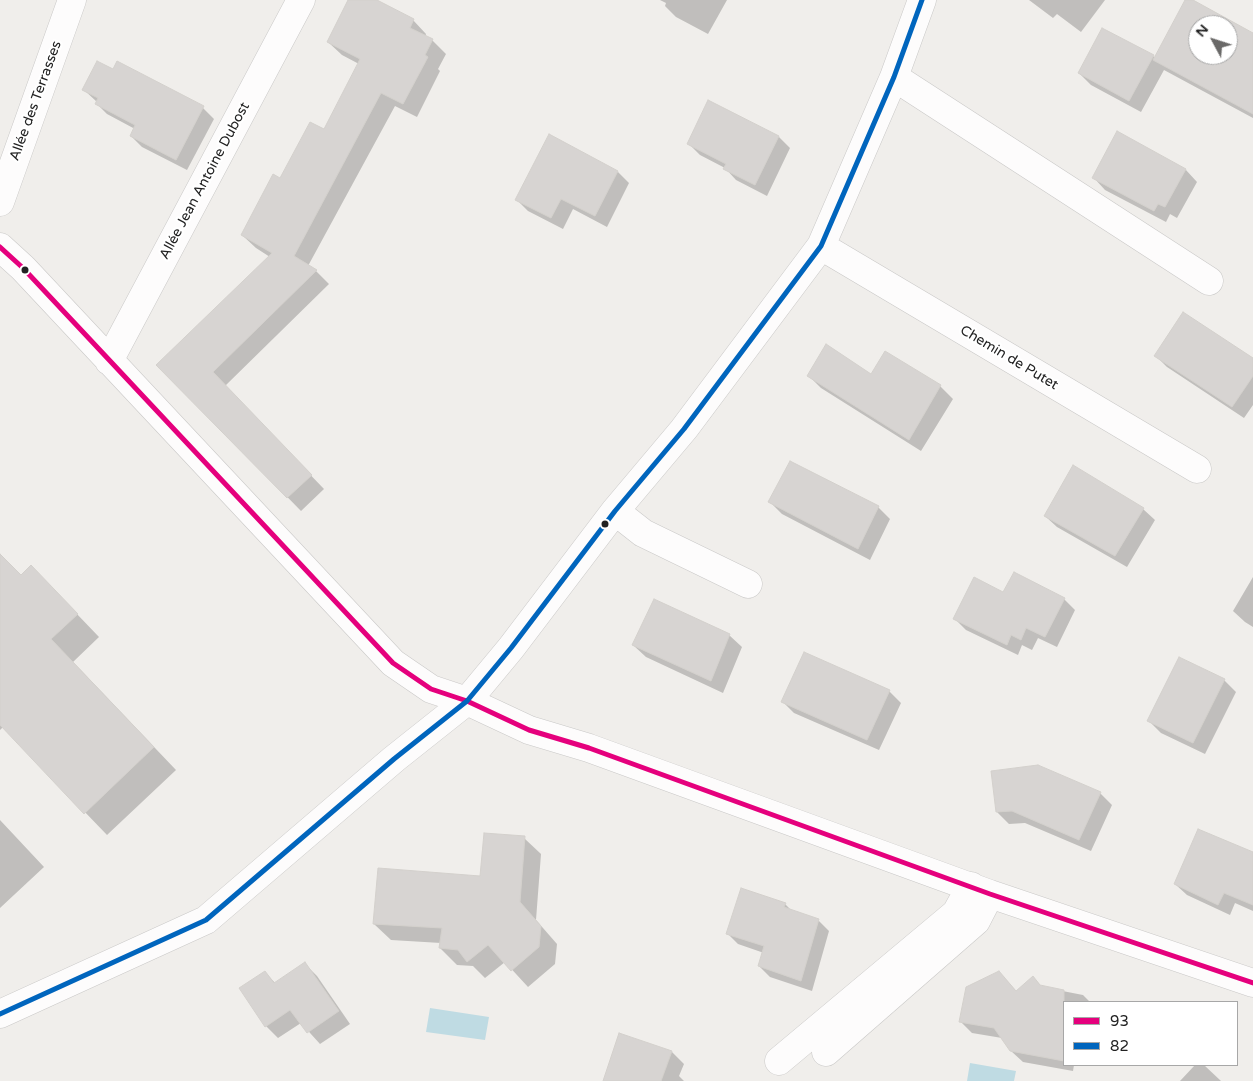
<!DOCTYPE html>
<html>
<head>
<meta charset="utf-8">
<style>
	body { margin:0 }
	#map { position:relative; width:1253px; height:1081px; overflow:hidden; background:#f0eeeb; font-family:"Varela Round",sans-serif }
	canvas { display:block }
	.legend { position:absolute; left:1063px; top:1001px; width:175px; height:65px; box-sizing:border-box; background:#fff; border:1px solid #a7a7a7; margin:0; padding:6px 9px; list-style:none; font-size:15px; color:#222 }
	.legend li { display:flex; align-items:center; gap:10px; height:25px }
	.legend b { width:25px; border:1px solid #a7a7a7 }
	.north { position:absolute; left:1188px; top:15px; width:50px; height:50px; box-sizing:border-box; background:#fff; border:1px solid #a7a7a7; border-radius:50%; rotate:310deg; font-size:14px; font-weight:700; line-height:20px; text-align:center; color:#222 }
	.north::after { content:''; display:block; margin:auto; width:18px; height:22px; background:#6a6968; clip-path:polygon(50% 0,100% 100%,50% 72%,0 100%) }
</style>
</head>
<body>
<div id="map">
<canvas width="1253" height="1081"></canvas>
<ul class="legend">
<li><b style="height:6px;background:#e5007d"></b>93</li>
<li><b style="height:6px;background:#0065bd"></b>82</li>
</ul>
<div class="north">N</div>
</div>
<script>
const ctx = document.querySelector('canvas').getContext('2d');
ctx.lineJoin = 'round';
function fill(path, color) { ctx.fillStyle = color; ctx.fill(path, 'evenodd'); }
const toPath = rows => new Path2D(rows.map(r => 'M' + r).join(''));
function strokePath(path, color, width, dash) { ctx.strokeStyle = color; ctx.lineWidth = width; ctx.lineCap = dash ? 'butt' : 'round'; ctx.setLineDash(dash || []); ctx.stroke(path); }
function label(font, color, halo, rows, align = 'center') {
  ctx.font = font + ' "Varela Round",sans-serif'; ctx.lineWidth = 4.5; ctx.setLineDash([]); ctx.textBaseline = 'middle'; ctx.strokeStyle = halo; ctx.fillStyle = color; for (const [text, x, y, turn = 0] of rows) {
    ctx.save(); ctx.translate(x, y); ctx.rotate((+turn || 0) * Math.PI / 180); ctx.textAlign = isNaN(turn) ? turn : align; if (halo) ctx.strokeText(text, 0, 0); ctx.fillText(text, 0, 0); ctx.restore();
  }
}
fill(toPath([
	[430,1008,489,1017,485,1040,426,1032],
	[970,1063,1016,1071,1014,1081,967,1081]
]), '#bfdbe3');
fill(toPath([
	[367,0,374,0,413,20,426,34,425,37,432,40,446,54,438,69,440,71,417,117,395,106,308,266,316,271,329,284,225,386,324,489,301,511,158,365,270,257,256,248,242,235,281,180,324,131,359,64,342,55,328,42],
	[660,0,727,0,708,34,676,17,665,6,666,3],
	[1029,0,1105,0,1081,32,1057,14,1053,18],
	[1186,0,1190,0,1253,34,1253,118,1164,70,1141,112,1091,85,1079,73,1153,56,1155,58],
	[1198,25,1228,25,1228,55,1198,55],
	[118,63,203,108,214,119,187,170,142,147,131,136,135,129,107,114,96,103,97,102,83,89,114,71],
	[709,102,779,137,790,148,767,196,736,180,725,168,700,155,688,143],
	[1186,170,1197,182,1177,218,1170,214,1166,222,1105,190,1094,178],
	[618,172,629,183,607,227,573,209,563,229,528,211,516,199],
	[885,352,940,386,953,399,921,451,821,388,808,375,872,375],
	[1156,356,1253,360,1253,405,1244,418,1167,367],
	[770,502,878,507,890,519,870,560,782,514],
	[1143,509,1155,520,1127,567,1057,527,1045,516],
	[0,554,21,577,53,589,99,637,73,662,176,770,107,835,3,727,0,730],
	[1253,577,1253,627,1245,622,1233,611],
	[1003,594,1064,599,1075,610,1057,647,1038,638,1032,650,1022,645,1018,655,966,630,955,619],
	[729,635,742,647,723,693,646,657,633,645],
	[1224,680,1236,692,1205,754,1161,733,1149,721],
	[889,691,901,703,879,750,794,713,783,702],
	[1100,793,1112,805,1091,851,1025,823,1009,824,997,812],
	[0,820,44,867,0,908],
	[524,838,541,854,536,920,557,944,555,964,528,987,505,962,485,978,473,966,457,965,440,948,441,943,391,940,374,924,481,878],
	[1253,853,1253,911,1235,903,1230,915,1187,895,1175,884],
	[785,904,793,912,818,920,829,931,812,991,770,977,759,966,764,953,738,944,727,933],
	[305,964,317,976,350,1024,320,1044,301,1023,278,1038,266,1026,265,972,276,984],
	[999,972,1017,992,1033,977,1042,987,1083,995,1090,1002,1064,1002,1064,1065,1074,1065,1073,1071,1023,1062,1011,1051,1002,1038,972,1033,960,1021],
	[620,1034,672,1052,684,1064,679,1076,684,1081,606,1081],
	[1195,1065,1204,1065,1221,1081,1180,1081]
]), '#0003');
const building = toPath([
	[348,0,377,0,414,19,410,28,433,39,425,55,428,57,403,104,381,93,294,256,317,270,213,372,312,475,287,498,156,365,272,253,241,235,273,174,280,178,310,122,324,129,360,59,327,42,348,0],
	[1185,0,1193,0,1253,33,1253,114,1153,60,1185,0],
	[1198,25,1228,25,1228,55,1198,55,1198,25],
	[1102,28,1154,55,1129,101,1078,73,1102,28],
	[97,61,113,69,117,61,204,106,176,160,130,136,135,125,95,104,98,98,82,90,97,61],
	[708,100,779,136,755,185,723,169,726,164,687,144,708,100],
	[1117,131,1186,169,1165,207,1158,204,1154,211,1092,178,1117,131],
	[549,134,618,171,595,216,561,199,551,218,515,200,549,134],
	[1183,312,1253,358,1253,376,1232,407,1154,356,1183,312],
	[826,344,871,374,885,351,941,385,909,440,807,376,826,344],
	[790,461,879,506,858,549,768,502,790,461],
	[1073,465,1144,508,1115,556,1044,516,1073,465],
	[0,554,21,575,31,565,78,614,51,639,154,747,84,814,0,725,0,554],
	[1014,572,1065,598,1045,637,1026,628,1021,640,1011,635,1007,645,953,619,974,577,1003,592,1014,572],
	[654,599,730,634,711,681,632,645,654,599],
	[804,652,890,690,867,740,781,702,804,652],
	[1179,657,1225,679,1193,743,1147,721,1179,657],
	[1038,765,1101,792,1079,840,1012,811,996,812,991,771,1038,765],
	[1198,829,1253,852,1253,905,1224,893,1218,905,1174,884,1198,829],
	[484,833,525,836,520,902,541,926,539,947,511,971,488,945,467,962,458,950,439,948,442,928,373,924,378,868,480,876,484,833],
	[741,888,786,903,784,907,819,919,801,981,758,966,764,946,726,934,741,888],
	[305,962,339,1011,307,1033,290,1010,265,1027,239,988,265,971,274,983,305,962],
	[999,971,1016,991,1033,976,1040,985,1064,990,1064,1061,1010,1051,994,1028,959,1022,966,987,999,971],
	[619,1033,672,1051,661,1081,603,1081,619,1033]
]);
fill(building, '#d7d4d2');
strokePath(building, '#d3d0cc', 1);
const minor = toPath([
	[894,77,1209,281],
	[0,202,72,0],
	[821,246,1197,469],
	[0,247,23,268,393,663,431,689,467,701,529,730,589,748,990,894,1253,983],
	[109,361,301,0],
	[615,511,643,533,748,584],
	[0,1014,206,920,394,759,467,701,511,648,615,511,684,429,821,246,894,77,922,0],
	[826,1052,976,921,990,894],
	[779,1061,956,913,971,886]
]);
strokePath(minor, '#c9c8c7', 29);
strokePath(minor, '#fdfcfc', 28);
strokePath(toPath([
	[0,247,23,268,393,663,431,689,467,701,529,730,589,748,990,894,1253,983]
]), '#e5007d', 5);
strokePath(toPath([
	[0,1014,206,920,394,759,467,701,511,648,615,511,684,429,821,246,894,77,922,0]
]), '#0065bd', 5);
for (const [x, y, r, color] of [
	[25,270,4.5,"#222"],
	[605,524,4.5,"#222"]
]) { const dot = new Path2D(); dot.arc(x, y, r, 0, 2 * Math.PI); ctx.fillStyle = color; ctx.fill(dot); strokePath(dot, '#fff', 2); }
label('14px', '#222', '#fff', [
	["Allée des Terrasses",36,101,-70],
	["Allée Jean Antoine Dubost",205,181,-62],
	["Chemin de Putet",1009,358,31]
]);
</script>
</body>
</html>
